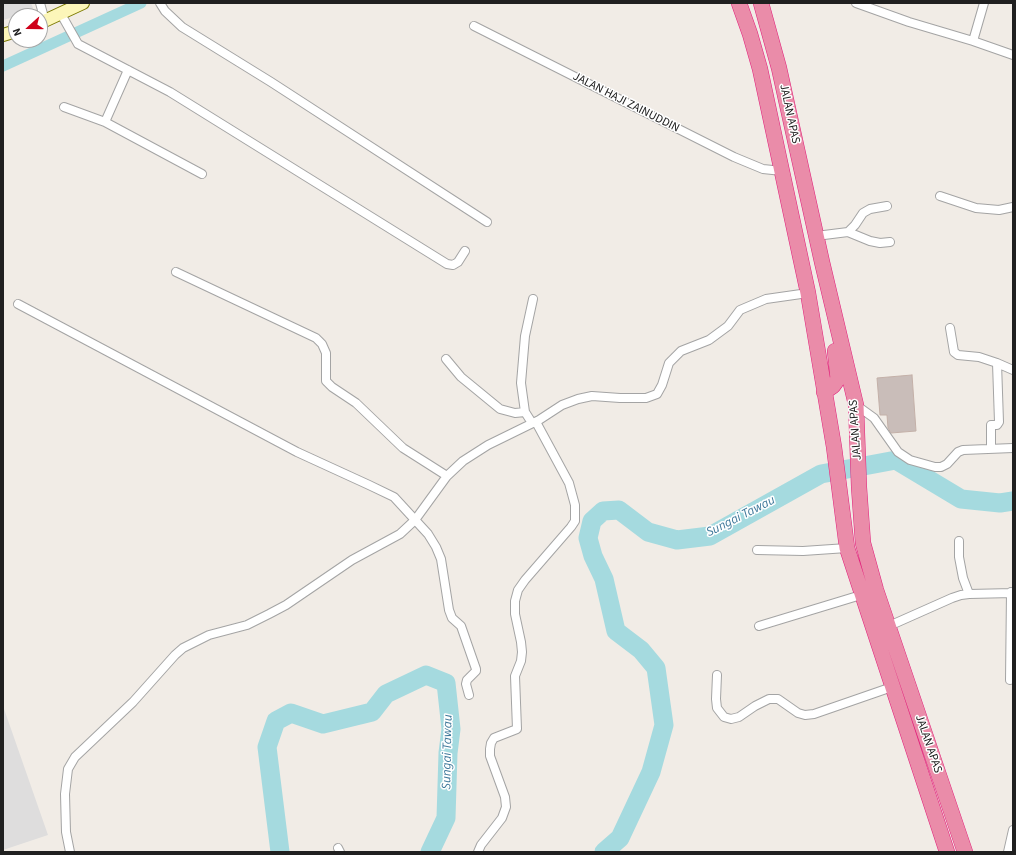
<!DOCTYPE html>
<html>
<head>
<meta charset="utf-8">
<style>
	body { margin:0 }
	#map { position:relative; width:1016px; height:855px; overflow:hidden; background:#f1ece6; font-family:"Source Sans 3",sans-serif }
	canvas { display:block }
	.frame { position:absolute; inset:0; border:4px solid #202020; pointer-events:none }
	.north { position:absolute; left:8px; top:8px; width:40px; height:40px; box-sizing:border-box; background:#fff; border:1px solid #a6a6a6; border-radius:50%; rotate:249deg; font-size:11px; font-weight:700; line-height:16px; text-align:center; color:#202020 }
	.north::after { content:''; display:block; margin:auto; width:14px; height:18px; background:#cf001a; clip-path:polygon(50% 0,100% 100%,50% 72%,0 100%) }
</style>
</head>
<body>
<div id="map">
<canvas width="1016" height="855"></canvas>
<div class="frame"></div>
<div class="north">N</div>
</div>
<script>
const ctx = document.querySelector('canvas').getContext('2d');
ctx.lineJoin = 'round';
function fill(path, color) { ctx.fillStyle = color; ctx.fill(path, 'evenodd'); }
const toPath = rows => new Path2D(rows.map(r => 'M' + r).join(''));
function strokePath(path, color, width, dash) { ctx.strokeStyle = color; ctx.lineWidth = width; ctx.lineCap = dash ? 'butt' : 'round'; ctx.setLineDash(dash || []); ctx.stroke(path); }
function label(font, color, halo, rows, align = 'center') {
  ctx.font = font + ' "Source Sans 3",sans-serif'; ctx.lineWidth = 3; ctx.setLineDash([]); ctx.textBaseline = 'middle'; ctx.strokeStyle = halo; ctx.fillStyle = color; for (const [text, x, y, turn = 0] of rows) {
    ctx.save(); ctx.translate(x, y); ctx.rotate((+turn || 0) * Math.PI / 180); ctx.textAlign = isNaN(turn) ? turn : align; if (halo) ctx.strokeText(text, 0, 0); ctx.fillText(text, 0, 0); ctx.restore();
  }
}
fill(toPath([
	[3,3,31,3,33,8,14,17,3,20],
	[3,706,48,835,3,850]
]), '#dedddd');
strokePath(toPath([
	[3,66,141,3]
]), '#a5dadf', 11);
strokePath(toPath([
	[280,852,267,747,276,721,291,713,323,724,372,712,386,694,426,675,446,683,451,729,448,753,446,818,430,852],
	[604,852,620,838,651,772,664,725,656,668,641,650,616,631,604,579,593,556,588,538,592,521,603,511,619,510,648,532,677,540,710,536,821,474,896,460,961,499,1000,503,1013,501]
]), '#a5dadf', 19);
const building = toPath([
	[912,375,916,431,891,433,888,428,887,415,880,415,877,378,912,375]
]);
fill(building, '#c9bdb9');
strokePath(building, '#c3b0a8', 1);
const street = toPath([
	[40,3,45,21],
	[160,3,165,11,182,27,271,82,487,222],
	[856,3,909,22,973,41,1013,55],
	[61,14,78,44,170,92,447,264,453,265,458,262,465,251],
	[474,26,734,157,763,169,782,171],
	[973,41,984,3],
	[64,107,105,122,202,174],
	[105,122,128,70],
	[940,196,976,208,999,210,1013,207],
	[848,232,855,225,863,213,870,209,887,206],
	[816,236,848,232,870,241,880,243,890,242],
	[176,272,316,338,322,344,326,353,326,381,332,387,356,403,403,448,447,476],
	[18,304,297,452,369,485,394,497,428,534,436,547,441,559,449,610,452,618,461,626,476,669,476,671,467,680,466,684,469,695],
	[950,328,954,352,958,355,979,357,997,363,1013,370],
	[446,359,461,377,500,409,515,413,525,412],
	[856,405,874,418,898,452,910,460,935,467,941,467,947,464,958,452,963,450,1013,448],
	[532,423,525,412,521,383,525,336,533,299],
	[991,448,991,425,997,425,999,422,997,363],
	[959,541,959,557,963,578,969,594],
	[757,550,803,551,847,548],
	[759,626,861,595],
	[889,626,952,598,961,595,969,594,1013,593],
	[717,675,716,699,717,708,724,717,731,719,739,717,755,706,769,699,778,699,798,713,805,715,814,714,892,687],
	[1010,680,1011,592],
	[338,848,340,852],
	[70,852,66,832,65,794,68,769,75,757,133,702,175,655,183,648,209,635,247,625,269,614,286,605,352,560,400,534,415,520,447,476,463,461,488,445,539,420,562,405,578,399,592,396,620,398,646,398,657,394,662,385,669,363,681,351,709,340,728,326,740,310,766,299,808,293],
	[478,852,481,845,502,818,506,807,505,797,490,756,490,749,491,743,494,738,517,729,515,676,521,661,522,652,521,642,515,614,515,601,518,590,525,580,571,527,575,521,575,505,569,483,536,422],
	[1008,852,1013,830]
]);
const secondary = toPath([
	[40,23,83,3],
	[3,35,16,31]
]);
const highway = toPath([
	[739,3,750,34,760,69,808,293,834,447,847,548,947,852],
	[761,3,779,68,822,262,856,405,859,487,863,543,876,590,965,852],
	[824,392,833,386,838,379,835,351]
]);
strokePath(street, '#a4a4a4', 10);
strokePath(secondary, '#7c7a01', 14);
strokePath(highway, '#e1217b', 16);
strokePath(street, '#fff', 8);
strokePath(secondary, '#fcf6b9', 12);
strokePath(highway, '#ea8ca9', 15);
label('12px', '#202020', '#fff', [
	["JALAN HAJI ZAINUDDIN",626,103,27],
	["JALAN APAS",789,114,78],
	["JALAN APAS",856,430,-94],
	["JALAN APAS",928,744,71]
]);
label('italic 13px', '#40799b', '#fff', [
	["Sungai Tawau",741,517,-27],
	["Sungai Tawau",448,752,-89]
]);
</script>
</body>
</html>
